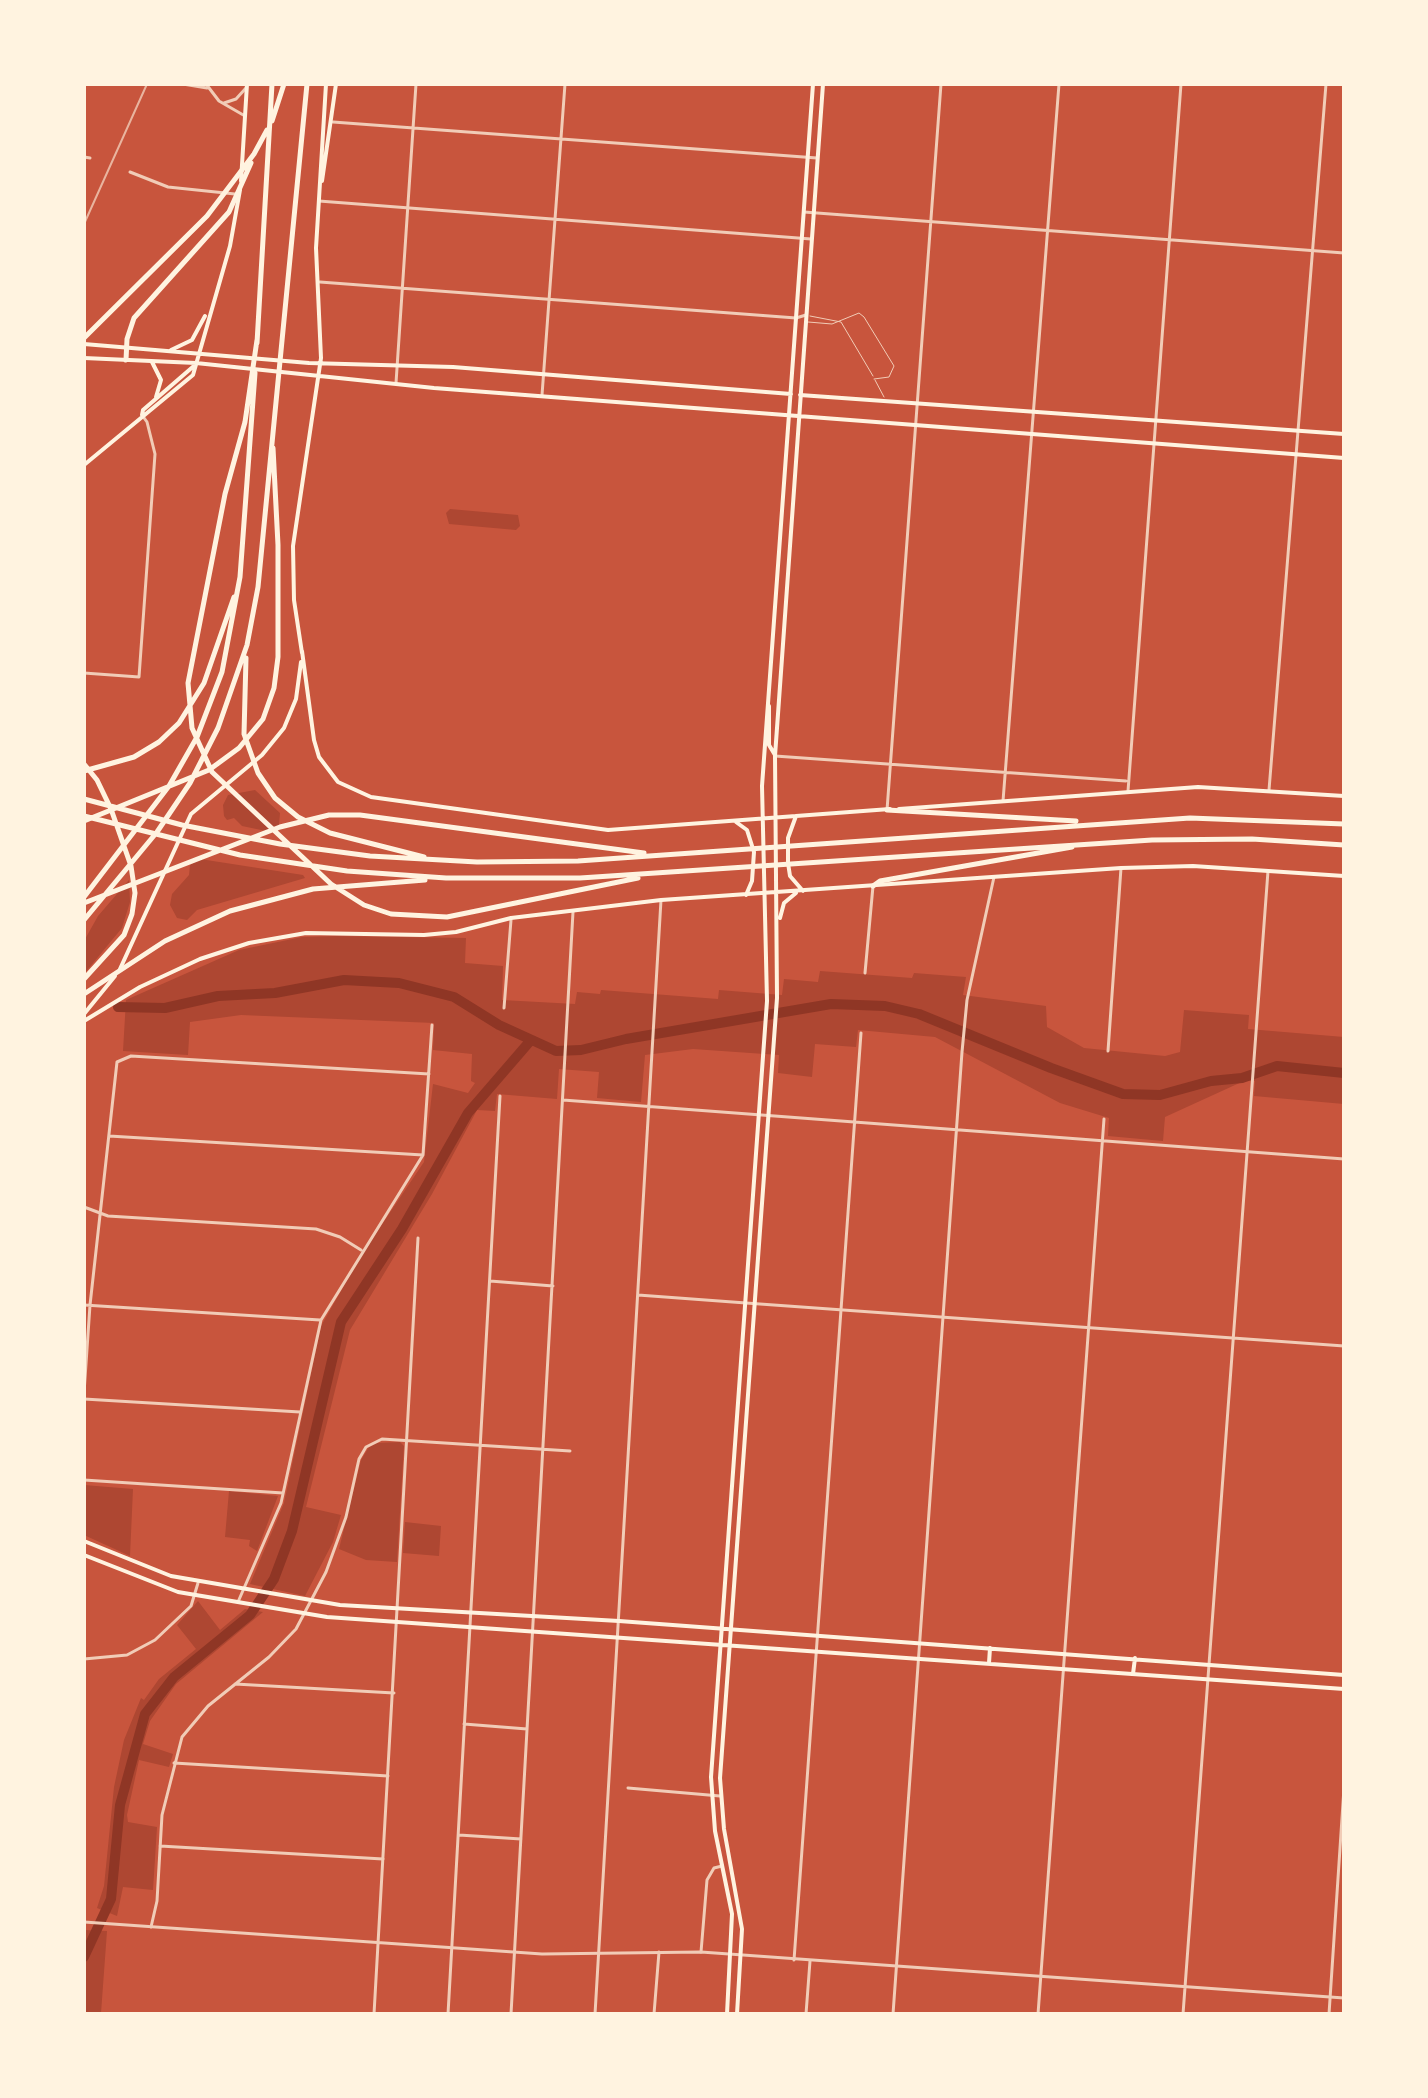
<!DOCTYPE html>
<html>
<head>
<meta charset="utf-8">
<style>
	body { margin:0 }
	#map { position:relative; width:1428px; height:2098px; overflow:hidden; background:#c8553d; font-family:"Noto Sans",sans-serif }
	canvas { display:block }
	.frame { position:absolute; inset:0; border:86px solid #fff3e0; pointer-events:none }
</style>
</head>
<body>
<div id="map">
<canvas width="1428" height="2098"></canvas>
<div class="frame"></div>
</div>
<script>
const ctx = document.querySelector('canvas').getContext('2d');
ctx.lineJoin = 'round';
function fill(path, color) { ctx.fillStyle = color; ctx.fill(path, 'evenodd'); }
const toPath = rows => new Path2D(rows.map(r => 'M' + r).join(''));
function strokePath(path, color, width, dash) { ctx.strokeStyle = color; ctx.lineWidth = width; ctx.lineCap = dash ? 'butt' : 'round'; ctx.setLineDash(dash || []); ctx.stroke(path); }
fill(toPath([
	[450,509,518,515,520,526,516,530,449,524,446,513],
	[255,790,280,813,279,825,266,831,242,826,234,818,227,820,224,816,223,805,228,795],
	[200,859,303,875,305,878,197,910,187,920,177,918,170,905,172,894,189,875,190,865],
	[129,880,130,902,122,928,84,974,84,941,98,916],
	[336,936,466,938,465,963,503,966,502,1000,575,1004,577,992,600,994,601,990,718,999,719,990,782,995,784,979,818,982,820,971,912,978,914,973,966,977,963,995,1046,1006,1047,1027,1084,1048,1165,1056,1180,1052,1184,1010,1249,1015,1248,1029,1344,1037,1344,1104,1254,1096,1255,1081,1246,1080,1165,1117,1163,1141,1108,1136,1109,1118,1060,1103,935,1037,858,1030,856,1047,815,1044,812,1077,778,1073,779,1055,693,1049,645,1055,641,1102,597,1098,599,1072,559,1069,557,1099,497,1094,495,1111,477,1110,432,1194,350,1330,306,1507,341,1515,333,1542,305,1596,250,1584,284,1503,321,1326,362,1254,424,1162,433,1084,468,1093,475,1083,471,1081,472,1054,433,1050,434,1023,241,1015,190,1022,188,1055,123,1051,126,1000,239,950,302,937],
	[400,1442,404,1446,397,1562,366,1560,339,1549,361,1460,369,1447,377,1443],
	[84,1485,133,1489,130,1556,84,1535],
	[229,1491,278,1496,257,1551,249,1546,250,1540,225,1537],
	[405,1522,441,1526,439,1556,403,1553],
	[198,1601,220,1630,245,1609,263,1612,176,1684,150,1721,143,1744,173,1754,169,1767,139,1760,127,1815,128,1822,157,1827,153,1890,123,1887,117,1916,97,1908,104,1886,114,1787,124,1740,141,1698,144,1700,159,1679,196,1649,177,1625],
	[84,1930,107,1931,101,2013,97,2014,84,2014]
]), '#ae4732');
strokePath(toPath([
	[118,1007,165,1008,218,996,275,993,344,980,399,983,454,997,499,1025,556,1051,581,1050,626,1039,831,1004,885,1006,919,1014,1051,1068,1123,1094,1160,1095,1211,1081,1242,1078,1277,1066,1344,1073],
	[84,1957,111,1899,120,1805,145,1714,174,1677,250,1615,274,1579,292,1531,341,1322,402,1229,468,1113,531,1040]
]), '#8f3625', 10);
strokePath(toPath([
	[810,316,841,322,873,376],
	[808,322,832,324,859,313,864,317,894,366,889,377,874,379],
	[875,380,884,397]
]), '#f1ccb7', 1);
strokePath(toPath([
	[183,84,207,88],
	[333,122,817,158],
	[84,157,90,158],
	[130,172,168,187,235,194],
	[319,201,811,239],
	[804,212,1344,253],
	[320,282,796,318,806,315],
	[396,383,416,84],
	[542,395,565,84],
	[84,673,139,677,155,454,147,422,142,415],
	[775,756,1126,781],
	[1269,790,1326,84],
	[1128,791,1181,84],
	[1003,801,1059,84],
	[887,810,941,84],
	[865,973,873,886],
	[504,1008,511,920],
	[1108,1051,1121,868],
	[563,1100,1344,1159],
	[109,1136,423,1155],
	[84,1207,108,1216,316,1229,340,1237,361,1250],
	[490,1281,553,1286],
	[638,1295,746,1303],
	[84,1305,320,1320],
	[84,1393,90,1305,117,1062,131,1056,429,1074],
	[84,1399,300,1412],
	[84,1480,283,1493],
	[238,1602,281,1503,321,1320,423,1155,432,1025],
	[397,1609,418,1238],
	[84,1659,127,1655,155,1640,191,1606,198,1583],
	[235,1684,394,1693],
	[464,1724,527,1729],
	[174,1763,388,1776],
	[628,1788,720,1796],
	[459,1835,521,1839],
	[160,1846,383,1859],
	[151,1927,157,1901,162,1815,182,1737,208,1706,269,1657,296,1629,326,1572,346,1517,359,1459,366,1447,382,1439,570,1451],
	[701,1952,707,1880,714,1868,722,1866],
	[794,1960,861,1033],
	[124,2014,177,2014],
	[448,2014,500,1096],
	[511,2014,573,912],
	[595,2014,661,900],
	[654,2014,659,1952],
	[806,2014,810,1961],
	[893,2014,962,1052,967,1000,994,877],
	[1038,2014,1104,1119],
	[1329,2014,1344,1788]
]), '#f1ccb7', 3);
strokePath(toPath([
	[206,84,219,101,245,116],
	[224,103,236,99,246,88],
	[746,1303,1344,1346],
	[84,1922,542,1954,701,1952,1344,1998],
	[374,2014,397,1609],
	[1183,2014,1268,871]
]), '#f1ccb7', 3);
strokePath(toPath([
	[241,181,247,84],
	[322,181,336,84],
	[84,344,309,363,453,367,791,394],
	[171,350,192,340,205,316],
	[84,358,196,363,434,388,1344,458],
	[152,362,161,380,156,397],
	[800,395,1344,434],
	[142,415,143,410,195,365],
	[84,465,193,375,230,246,240,190],
	[302,651,314,740,319,757,338,782,371,797,608,830,890,809],
	[302,653,294,600,293,546,321,358,316,248,326,84],
	[769,706,769,745,775,755],
	[899,809,1198,787,1344,796],
	[796,816,788,838,788,863,790,876,803,891],
	[736,822,747,830,754,852,752,881,746,895],
	[780,918,784,903,796,893],
	[120,969,191,814,262,755,284,728,296,699,301,662],
	[84,1014,115,976],
	[84,1021,140,987,200,959,249,943,306,933,424,935,456,932,511,918,661,900,1121,868,1193,866,1344,876],
	[84,1541,171,1576,340,1605,619,1621,1344,1675],
	[84,1555,178,1592,327,1617,1344,1689],
	[989,1663,990,1648],
	[1133,1674,1135,1658],
	[727,2014,732,1914,715,1831,711,1777,767,1001,762,786,813,84],
	[737,2014,742,1929,724,1829,720,1778,777,998,775,756,823,84]
]), '#fff3e0', 4);
strokePath(toPath([
	[272,121,284,84],
	[84,338,207,216,254,154,267,130],
	[257,340,245,422,225,494,188,683,192,728,212,772,331,884,364,905,391,914,447,917,638,878],
	[257,343,272,84],
	[126,360,127,339,134,318,229,212,251,163],
	[246,658,244,734,258,773,275,798,298,817,330,833,424,857],
	[84,764,97,780,111,809,131,866,135,893,132,914,124,935,84,979],
	[84,771,134,757,159,742,179,723,204,683,234,597],
	[84,799,182,825,280,844,370,856,477,862,578,861,1190,818,1344,824],
	[887,810,1076,821],
	[84,816,240,855,347,871,446,878,580,878,1152,840,1252,839,1344,845],
	[84,821,209,770,239,748,263,719,274,688,278,657,278,545,273,448],
	[873,886,880,881,1072,847],
	[84,897,169,786,197,737,222,672,240,577,255,373],
	[84,903,280,827,329,815,360,815,644,853],
	[84,920,157,832,190,783,218,728,247,645,258,587,307,84],
	[84,994,165,941,230,911,313,889,425,880]
]), '#fff3e0', 5);
strokePath(toPath([
	[84,224,147,84]
]), '#e9b49f', 2);
</script>
</body>
</html>
